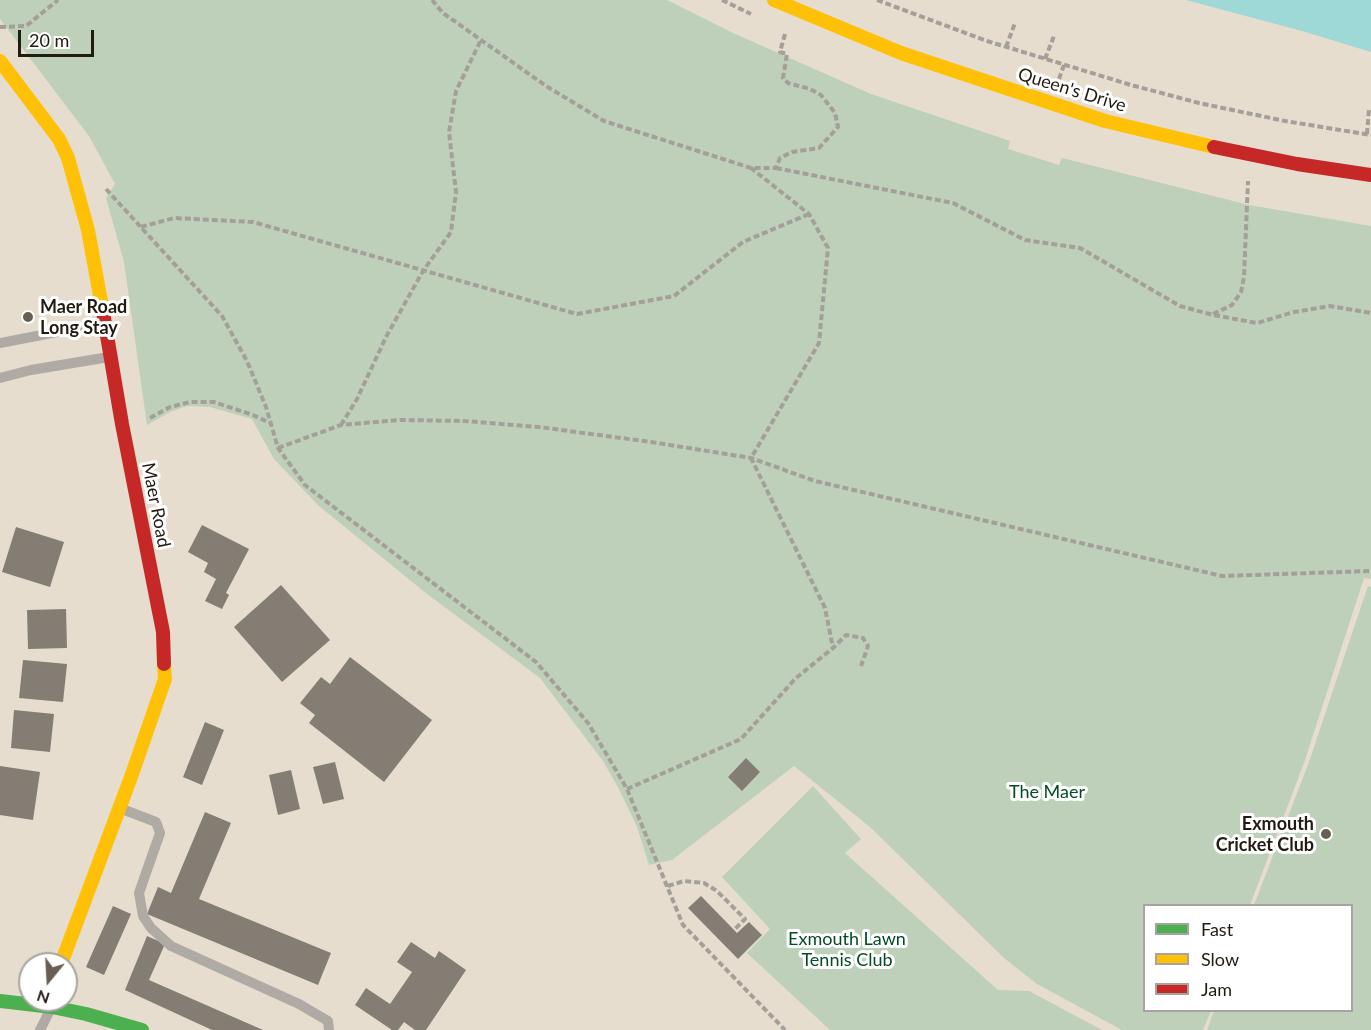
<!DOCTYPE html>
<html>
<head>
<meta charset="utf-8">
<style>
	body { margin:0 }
	#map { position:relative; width:1371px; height:1030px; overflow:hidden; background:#e6ddcf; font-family:Lato,sans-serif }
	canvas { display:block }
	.legend { position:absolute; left:1143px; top:904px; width:210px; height:108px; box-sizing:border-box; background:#fff; border:2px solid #a7a4a0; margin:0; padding:8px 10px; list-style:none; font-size:18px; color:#221b12 }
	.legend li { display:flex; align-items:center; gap:12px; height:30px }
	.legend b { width:30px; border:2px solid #a7a4a0 }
	.north { position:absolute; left:18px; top:952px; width:60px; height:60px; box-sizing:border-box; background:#fff; border:2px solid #a7a4a0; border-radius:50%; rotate:198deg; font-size:16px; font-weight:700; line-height:24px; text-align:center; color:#221b12 }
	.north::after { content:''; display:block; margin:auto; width:21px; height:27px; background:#675f54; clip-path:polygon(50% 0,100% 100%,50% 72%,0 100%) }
	.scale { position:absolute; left:18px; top:30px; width:76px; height:27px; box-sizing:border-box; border:3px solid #221b12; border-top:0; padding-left:8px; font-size:18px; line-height:21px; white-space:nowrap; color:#221b12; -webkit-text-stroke:4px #fff; paint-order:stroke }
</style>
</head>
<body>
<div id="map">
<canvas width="1371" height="1030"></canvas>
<ul class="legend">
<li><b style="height:8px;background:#4caf50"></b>Fast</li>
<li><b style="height:8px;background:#ffc107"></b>Slow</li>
<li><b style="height:8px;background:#c62828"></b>Jam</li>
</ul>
<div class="north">N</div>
<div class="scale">20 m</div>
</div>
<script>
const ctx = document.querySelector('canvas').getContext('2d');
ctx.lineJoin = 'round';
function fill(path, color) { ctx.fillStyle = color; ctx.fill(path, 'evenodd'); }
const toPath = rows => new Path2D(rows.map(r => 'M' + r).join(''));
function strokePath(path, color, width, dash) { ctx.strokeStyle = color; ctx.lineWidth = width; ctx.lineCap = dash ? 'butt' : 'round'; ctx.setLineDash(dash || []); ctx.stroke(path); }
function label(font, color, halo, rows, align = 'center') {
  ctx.font = font + ' Lato,sans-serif'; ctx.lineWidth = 6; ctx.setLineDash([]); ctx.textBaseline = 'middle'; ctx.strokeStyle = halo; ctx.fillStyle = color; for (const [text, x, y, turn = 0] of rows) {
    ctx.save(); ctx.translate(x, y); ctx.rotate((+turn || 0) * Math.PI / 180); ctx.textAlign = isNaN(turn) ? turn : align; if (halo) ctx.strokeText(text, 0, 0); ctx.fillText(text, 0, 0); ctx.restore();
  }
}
fill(toPath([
	[0,0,667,0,733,33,871,94,1010,141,1008,149,1059,165,1062,158,1249,205,1371,226,1371,579,1364,578,1304,763,1250,905,1144,906,1144,1010,1211,1011,1203,1030,1122,1030,1037,984,1004,958,870,827,794,766,672,860,649,865,637,827,619,789,603,761,540,678,427,594,319,506,274,459,252,419,210,407,187,406,170,412,147,425,124,262,106,198,115,184,89,136,0,19],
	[1368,586,1371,587,1371,1030,1207,1030,1214,1011,1352,1010,1352,906,1254,905,1309,762],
	[813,786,861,839,845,853,998,990,1029,991,1102,1030,830,1030,747,953,770,929,722,877]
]), '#bed0ba');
fill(toPath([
	[1186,0,1371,0,1371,52,1302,31]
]), '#9ed8d7');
fill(toPath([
	[202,525,249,549,226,593,229,595,222,609,205,601,216,579,204,572,208,563,188,552],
	[16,527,64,542,50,587,2,572],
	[281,585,330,640,282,682,234,627],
	[66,609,67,648,28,649,27,610],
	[350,657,432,720,384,782,309,723,315,715,300,703,321,677,330,684],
	[23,660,67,664,63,702,19,698],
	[14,710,54,714,50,752,11,748],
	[205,722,224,730,202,785,183,777],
	[746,758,760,772,742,791,728,777],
	[335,762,344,799,323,804,313,767],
	[0,766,40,772,33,820,0,815],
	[291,770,300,809,278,815,269,775],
	[205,812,231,823,199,899,331,953,318,985,147,914,158,887,171,893],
	[701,896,737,933,749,922,762,935,738,959,688,908],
	[113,906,131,914,104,975,86,967],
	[147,936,165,944,149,980,263,1030,212,1030,125,990],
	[411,942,435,958,439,951,466,970,426,1030,415,1030,404,1022,398,1030,392,1030,355,1005,366,988,390,1004,412,972,397,962]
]), '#847d73');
strokePath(toPath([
	[432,0,443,13,546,86,604,121,751,168],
	[722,0,751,14],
	[877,0,987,41,1131,85,1199,103,1285,121,1371,135],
	[0,27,26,26,58,0],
	[785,34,780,52,787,54,783,78,788,83,810,89,821,95,835,113,838,127,819,148,792,152,780,158,776,168,751,168,809,214,828,248,819,343,751,458,825,608,833,648],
	[1006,47,1015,23],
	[1045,59,1054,36],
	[1059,79,1064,65],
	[1367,134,1369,109],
	[776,168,953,203,1025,240,1080,248,1180,306,1213,315,1257,323,1294,312,1330,306,1371,313],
	[106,189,222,316,247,361,266,407,278,448,305,485,536,662,588,723,627,789,683,925,785,1030],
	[141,227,174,218,253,222,577,314,674,296,743,242,809,214],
	[1213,314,1232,305,1241,292,1244,277,1248,181],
	[150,418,170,407,190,402,214,402,253,415,270,423],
	[341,425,357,399,386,337,423,271,451,232,456,192,449,132,456,91,481,40],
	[278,448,341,425,400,420,464,421,539,427,651,442,751,458,815,481,1222,576,1371,571],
	[627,789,741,739,796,678,833,648,846,635,863,638,868,646,861,666],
	[668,886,684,881,704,883,717,891,745,919,734,930]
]), '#a59f99', 4, [6, 3]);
strokePath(toPath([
	[0,343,103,323],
	[0,378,31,370,109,357],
	[122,809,156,822,160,833,139,893,143,916,151,928,171,946,299,1004,328,1021,329,1030],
	[40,1030,50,1010]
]), '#b0aaa5', 10);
strokePath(toPath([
	[0,1001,52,1007,86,1014,142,1030]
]), '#4caf50', 14);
strokePath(toPath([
	[774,0,901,53,1105,121,1214,147],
	[0,61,59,139,68,158,88,230,103,312],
	[61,964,131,777,165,679,164,664]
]), '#ffc107', 14);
strokePath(toPath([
	[1214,147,1297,164,1371,175],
	[103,312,122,424,163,632,164,664]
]), '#c62828', 14);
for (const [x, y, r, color] of [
	[28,317,6,"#675f54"],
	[1326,834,6,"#675f54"]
]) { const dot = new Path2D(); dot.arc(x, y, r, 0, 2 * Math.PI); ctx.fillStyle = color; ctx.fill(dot); strokePath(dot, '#fff', 2); }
label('18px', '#221b12', '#fff', [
	["Queen's Drive",1072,90,17],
	["Maer Road",156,505,79]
]);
label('bold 18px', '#221b12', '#fff', [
	["Maer Road",40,307],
	["Long Stay",40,328],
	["Exmouth",1314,824,"right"],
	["Cricket Club",1314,845,"right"]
], 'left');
label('18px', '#034c27', '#fff', [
	["The Maer",1047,792],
	["Exmouth Lawn",847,939],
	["Tennis Club",847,960]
]);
</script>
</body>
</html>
